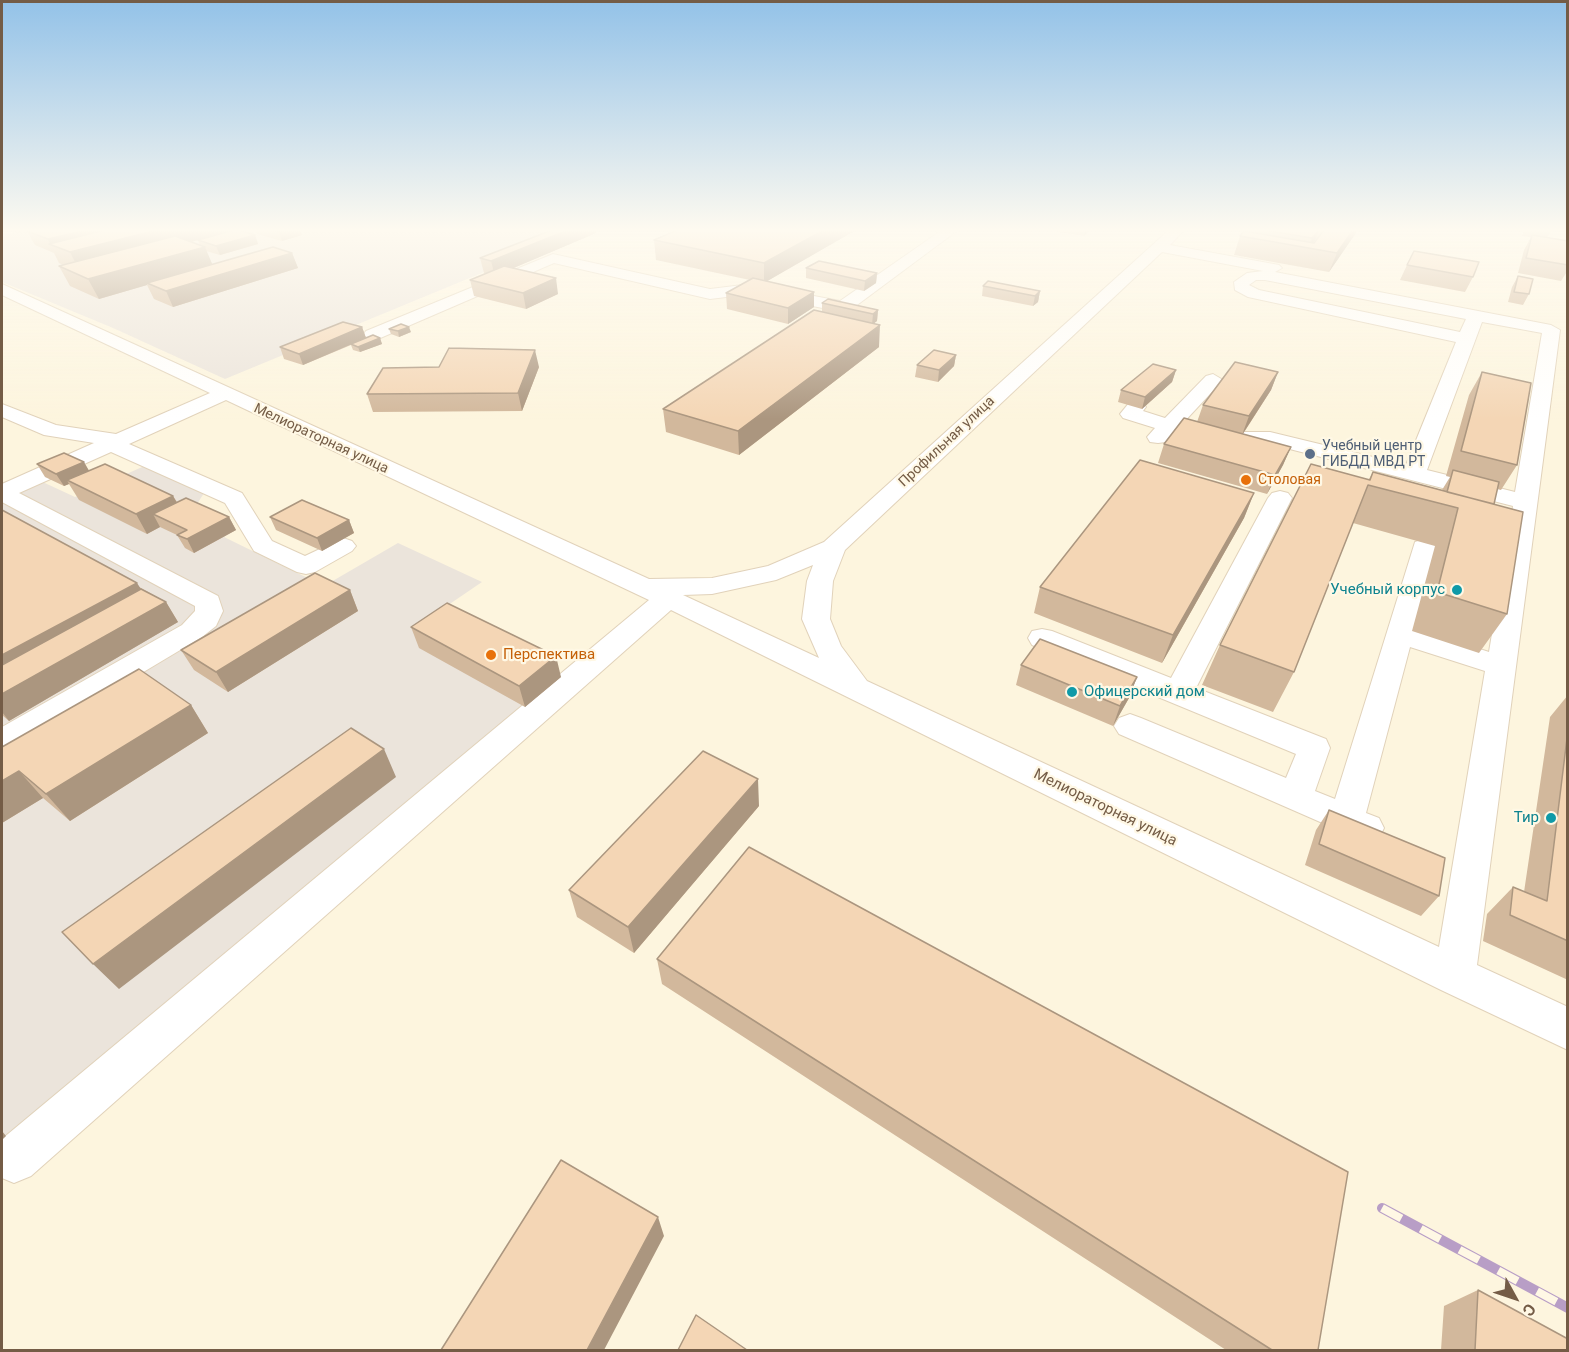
<!DOCTYPE html>
<html>
<head>
<meta charset="utf-8">
<style>
	body { margin:0 }
	#map { position:relative; width:1569px; height:1352px; overflow:hidden; background:#fdf5de; font-family:Roboto,sans-serif }
	canvas { display:block }
	.frame { position:absolute; inset:0; border:3px solid #745c46; pointer-events:none }
	.north { position:absolute; left:1485px; top:1268px; width:60px; height:60px; -webkit-text-stroke:4px #fff8e5; paint-order:stroke; rotate:130deg; font-size:16px; font-weight:700; line-height:24px; text-align:center; color:#745c46 }
	.north::after { content:''; display:block; margin:auto; width:21px; height:27px; background:#745c46; clip-path:polygon(50% 0,100% 100%,50% 72%,0 100%) }
</style>
</head>
<body>
<div id="map">
<canvas width="1569" height="1352"></canvas>
<div class="frame"></div>
<div class="north">С</div>
</div>
<script>
const ctx = document.querySelector('canvas').getContext('2d');
ctx.lineJoin = 'round';
function fill(path, color) { ctx.fillStyle = color; ctx.fill(path, 'evenodd'); }
const toPath = rows => new Path2D(rows.map(r => 'M' + r).join(''));
function strokePath(path, color, width, dash) { ctx.strokeStyle = color; ctx.lineWidth = width; ctx.lineCap = dash ? 'butt' : 'round'; ctx.setLineDash(dash || []); ctx.stroke(path); }
function label(font, color, halo, rows, align = 'center') {
  ctx.font = font + ' Roboto,sans-serif'; ctx.lineWidth = 4.5; ctx.setLineDash([]); ctx.textBaseline = 'middle'; ctx.strokeStyle = halo; ctx.fillStyle = color; for (const [text, x, y, turn = 0] of rows) {
    ctx.save(); ctx.translate(x, y); ctx.rotate((+turn || 0) * Math.PI / 180); ctx.textAlign = isNaN(turn) ? turn : align; if (halo) ctx.strokeText(text, 0, 0); ctx.fillText(text, 0, 0); ctx.restore();
  }
}
fill(toPath([
	[24,230,586,230,225,379,113,328,2,282,2,236],
	[160,459,212,481,193,510,236,530,224,537,324,586,398,543,482,582,435,614,525,707,2,1144,2,482,34,478,75,497]
]), '#ebe4db');
const minor = toPath([
	[942,230,958,230,849,311,843,312,751,294,710,299,554,263,378,339,372,340,363,335,366,331,553,254,710,289,751,284,840,301,942,230],
	[1169,230,1184,230,1170,245,1279,265,1282,268,1275,272,1551,325,1560,330,1477,965,1568,1007,1568,1050,1441,990,671,610,31,1176,14,1183,2,1178,2,1139,649,600,226,400,129,444,242,493,272,541,305,556,343,538,352,541,356,546,352,551,315,572,306,574,297,572,254,551,225,503,111,452,19,493,218,596,223,611,216,626,202,637,13,750,2,754,2,727,182,625,195,611,195,606,2,502,2,484,94,443,44,435,2,417,2,404,56,425,116,434,210,393,2,295,2,284,649,579,712,578,768,566,824,542,1169,230],
	[1162,252,1263,271,1247,273,1234,282,1235,290,1248,297,1456,342,1406,465,1270,432,1238,432,1183,423,1223,380,1213,374,1206,376,1165,418,1143,411,1146,407,1143,403,1136,401,1129,403,1120,414,1123,418,1155,428,1147,437,1150,442,1158,443,1166,442,1173,433,1238,444,1270,444,1513,506,1489,652,1415,628,1437,547,1433,542,1424,539,1415,542,1335,799,1315,791,1330,748,1326,739,1196,688,1292,498,1288,493,1280,491,1272,493,1268,498,1171,678,1052,631,1042,629,1032,631,1028,638,1032,645,1296,754,1286,778,1141,718,1130,714,1119,718,1114,726,1119,734,1366,842,1379,838,1384,828,1379,818,1366,813,1410,647,1485,671,1439,947,867,681,841,646,830,619,833,581,845,550,1162,252],
	[1256,280,1265,280,1466,319,1460,332,1259,290,1249,285,1256,280],
	[1482,322,1542,333,1515,492,1427,470,1482,322],
	[813,565,807,581,802,619,819,658,683,595,712,594,776,580,813,565]
]);
strokePath(minor, '#e1d2ba', 2);
fill(minor, '#fff');
const rail = toPath([
	[1382,1208,1568,1308]
]);
strokePath(rail, '#b89ec6', 10);
strokePath(rail, '#fff8e5', 8, [22]);
fill(toPath([
	[256,230,300,230,302,235,282,241,257,234],
	[856,230,767,281,814,307,788,324,727,309,726,293,750,280,656,260,654,240],
	[1047,230,1090,230,1084,236],
	[1249,230,1358,230,1329,272,1234,255,1240,236,1248,232],
	[1524,230,1552,230,1547,238,1568,241,1568,270,1561,281,1518,273,1524,250,1531,237,1522,236],
	[27,231,255,235,258,244,220,255,206,251,212,264,292,253,298,268,173,307,154,299,147,285,99,299,70,286,59,266,63,265,59,263,54,253,35,245],
	[198,240,200,245,191,242],
	[596,233,513,268,558,294,526,309,474,296,470,280,486,274,484,273,480,258],
	[1407,265,1473,277,1465,292,1400,280],
	[806,268,877,273,876,283,864,291,806,278],
	[1518,276,1529,294,1523,305,1508,302,1512,287],
	[983,286,1040,291,1038,302,1033,306,982,296],
	[822,303,878,310,877,321,874,323,879,347,739,455,666,432,663,409,822,312],
	[362,327,366,338,380,338,382,344,360,352,353,350,351,345,303,365,284,359,280,347],
	[389,329,411,332,399,337,391,334],
	[956,355,954,366,938,382,915,377,917,365],
	[539,367,522,411,373,412,367,394],
	[1176,370,1172,382,1142,409,1118,402,1121,390],
	[1278,372,1271,390,1243,434,1291,447,1283,465,1267,494,1158,463,1164,444,1197,422,1203,405],
	[1482,372,1517,465,1501,490,1497,489,1494,504,1507,614,1479,653,1412,631,1435,546,1353,523,1294,672,1273,712,1202,685,1220,645,1369,479,1373,472,1442,490,1450,477,1446,476,1469,395],
	[37,464,89,471,173,496,177,502,229,517,236,530,194,553,185,548,177,535,160,527,147,534,79,500,69,484,64,486,45,477],
	[1254,493,1244,518,1162,663,1034,613,1040,587],
	[2,510,166,602,178,622,9,721,2,715],
	[270,517,349,520,354,533,322,551,276,530],
	[350,590,358,611,228,692,194,670,181,650],
	[411,627,561,677,525,707,419,648],
	[1021,665,1137,677,1129,698,1113,726,1016,685],
	[1568,695,1568,980,1483,941,1487,914,1513,887,1524,892,1550,717],
	[191,705,208,733,70,821,43,798,2,823,2,747],
	[759,806,634,953,577,917,569,890],
	[1329,810,1439,896,1421,916,1305,865,1316,830],
	[657,959,1318,1350,1226,1350,662,984],
	[1478,1290,1568,1350,1441,1350,1444,1306]
]), '#d2b89c');
fill(toPath([
	[86,230,148,230,50,244,48,239],
	[157,230,235,230,80,272,70,252],
	[286,230,300,230,302,235,282,241,279,232],
	[568,230,596,230,596,233,495,276,491,261],
	[824,230,856,230,764,283,764,263],
	[1085,230,1090,230,1084,236],
	[1319,230,1314,243,1308,248,1312,238],
	[1353,230,1358,230,1329,272,1337,253],
	[255,235,258,244,220,255,216,246],
	[205,247,213,266,147,283,147,285,99,299,88,279],
	[292,253,298,268,173,307,166,291],
	[877,273,876,283,864,291,865,281],
	[556,278,558,294,526,309,523,293],
	[1040,291,1038,302,1033,306,1035,296],
	[814,292,814,307,788,324,788,308],
	[878,310,877,321,872,325,873,314],
	[880,325,879,347,739,455,738,431],
	[362,327,366,338,303,365,299,354],
	[409,327,411,332,399,337,398,331],
	[380,338,382,344,360,352,358,347],
	[535,350,539,367,522,411,518,393],
	[956,355,954,366,938,382,939,370],
	[1176,370,1172,382,1142,409,1145,397],
	[1278,372,1271,390,1242,435,1249,416],
	[1291,447,1283,465,1267,494,1275,475],
	[84,462,91,474,67,480,69,484,64,486,56,474],
	[1254,493,1244,518,1162,663,1173,635],
	[173,496,184,515,153,514,160,527,147,534,136,514],
	[229,517,236,530,194,553,187,539],
	[349,520,354,533,322,551,317,538],
	[137,583,154,609,166,602,178,622,9,721,2,712,2,655],
	[350,590,358,611,228,692,216,672],
	[556,656,561,677,525,707,519,686],
	[1137,677,1129,698,1113,726,1120,706],
	[191,705,208,733,70,821,46,794],
	[384,749,396,777,119,989,93,964],
	[19,771,43,798,2,823,2,781],
	[758,779,759,806,634,953,628,927],
	[2,1131,6,1136,2,1140],
	[658,1217,664,1236,604,1350,587,1350]
]), '#ab967f');
const building = toPath([
	[33,230,86,230,48,239,27,231,33,230],
	[105,230,157,230,70,252,49,244,105,230],
	[234,230,239,230,255,235,216,246,198,240,234,230],
	[271,230,286,230,279,232,271,230],
	[552,230,568,230,491,261,480,258,552,230],
	[677,230,824,230,764,263,654,240,677,230],
	[1264,230,1319,230,1312,238,1264,230],
	[1324,230,1353,230,1337,253,1240,236,1244,231,1314,243,1324,230],
	[1532,235,1568,241,1568,265,1526,258,1532,235],
	[175,236,205,247,88,279,59,266,175,236],
	[273,247,292,253,166,291,147,283,273,247],
	[1414,251,1479,262,1473,277,1407,265,1414,251],
	[819,261,877,273,865,281,806,268,819,261],
	[504,266,556,278,523,293,470,280,504,266],
	[1518,276,1533,279,1529,294,1514,292,1518,276],
	[753,278,814,292,788,308,726,293,753,278],
	[988,281,1040,291,1035,296,983,286,988,281],
	[828,299,878,310,873,314,822,303,828,299],
	[814,310,880,325,738,431,663,409,814,310],
	[343,322,362,327,299,354,280,347,343,322],
	[401,324,409,327,398,331,389,329,401,324],
	[373,335,380,338,358,347,351,344,373,335],
	[449,348,535,350,518,393,367,394,383,368,439,367,449,348],
	[934,350,956,355,939,370,917,365,934,350],
	[1235,362,1278,372,1249,416,1203,405,1235,362],
	[1153,364,1176,370,1145,397,1121,390,1153,364],
	[1482,372,1531,383,1517,465,1461,451,1482,372],
	[1184,418,1291,447,1275,475,1164,444,1184,418],
	[64,453,84,462,56,474,37,464,64,453],
	[1140,460,1254,493,1173,635,1040,587,1140,460],
	[105,464,173,496,136,514,67,480,105,464],
	[1311,464,1370,480,1373,472,1523,512,1507,614,1437,592,1458,508,1368,485,1294,672,1220,645,1311,464],
	[1453,470,1499,482,1494,504,1447,492,1453,470],
	[186,498,229,517,187,539,177,535,187,530,153,514,186,498],
	[302,500,349,520,317,538,270,517,302,500],
	[2,510,137,583,2,655,2,510],
	[315,573,350,590,216,672,181,650,315,573],
	[141,589,166,602,2,694,2,665,141,589],
	[447,603,556,656,519,686,411,627,447,603],
	[1040,639,1137,677,1120,706,1021,665,1040,639],
	[139,669,191,705,46,794,19,771,2,781,2,747,139,669],
	[351,728,384,749,93,964,62,932,351,728],
	[1568,730,1568,941,1510,915,1513,887,1547,901,1568,730],
	[703,751,758,779,628,927,569,890,703,751],
	[1329,810,1445,858,1439,896,1319,844,1329,810],
	[749,847,1348,1172,1318,1350,1272,1350,657,959,749,847],
	[561,1160,658,1217,587,1350,441,1350,561,1160],
	[1478,1290,1568,1339,1568,1350,1475,1350,1478,1290],
	[696,1315,747,1350,678,1350,696,1315]
]);
fill(building, '#f4d6b5');
strokePath(building, '#ab967f', 1.5);
const sky = ctx.createLinearGradient(0, 0, 0, 419);
sky.addColorStop(0, '#93c2e8');
sky.addColorStop(0.55, '#fefaf0');
sky.addColorStop(1, '#fefaf000');
ctx.fillStyle = sky;
ctx.fillRect(0, 0, 1569, 419);
for (const [x, y, r, color] of [
	[1310,454,6,"#5c6f8a"],
	[1246,480,6,"#e8710a"],
	[1457,590,6,"#0f9aa8"],
	[491,655,6,"#e8710a"],
	[1072,692,6,"#0f9aa8"],
	[1551,818,6,"#0f9aa8"]
]) { const dot = new Path2D(); dot.arc(x, y, r, 0, 2 * Math.PI); ctx.fillStyle = color; ctx.fill(dot); strokePath(dot, '#fff8e5', 2); }
label('14px', '#745c46', '#fff8e5', [
	["Мелиораторная улица",321,439,25],
	["Профильная улица",947,442,-43]
]);
label('14px', '#4e5e75', '#fff8e5', [
	["Учебный центр",1322,446],
	["ГИБДД МВД РТ",1322,462]
], 'left');
label('14px', '#c56008', '#fff8e5', [
	["Столовая",1258,480]
], 'left');
label('15px', '#0d838f', '#fff8e5', [
	["Учебный корпус",1445,590],
	["Офицерский дом",1084,692,"left"],
	["Тир",1539,818]
], 'right');
label('15px', '#c56008', '#fff8e5', [
	["Перспектива",503,655]
], 'left');
label('15px', '#745c46', '#fff8e5', [
	["Мелиораторная улица",1105,808,26]
]);
</script>
</body>
</html>
